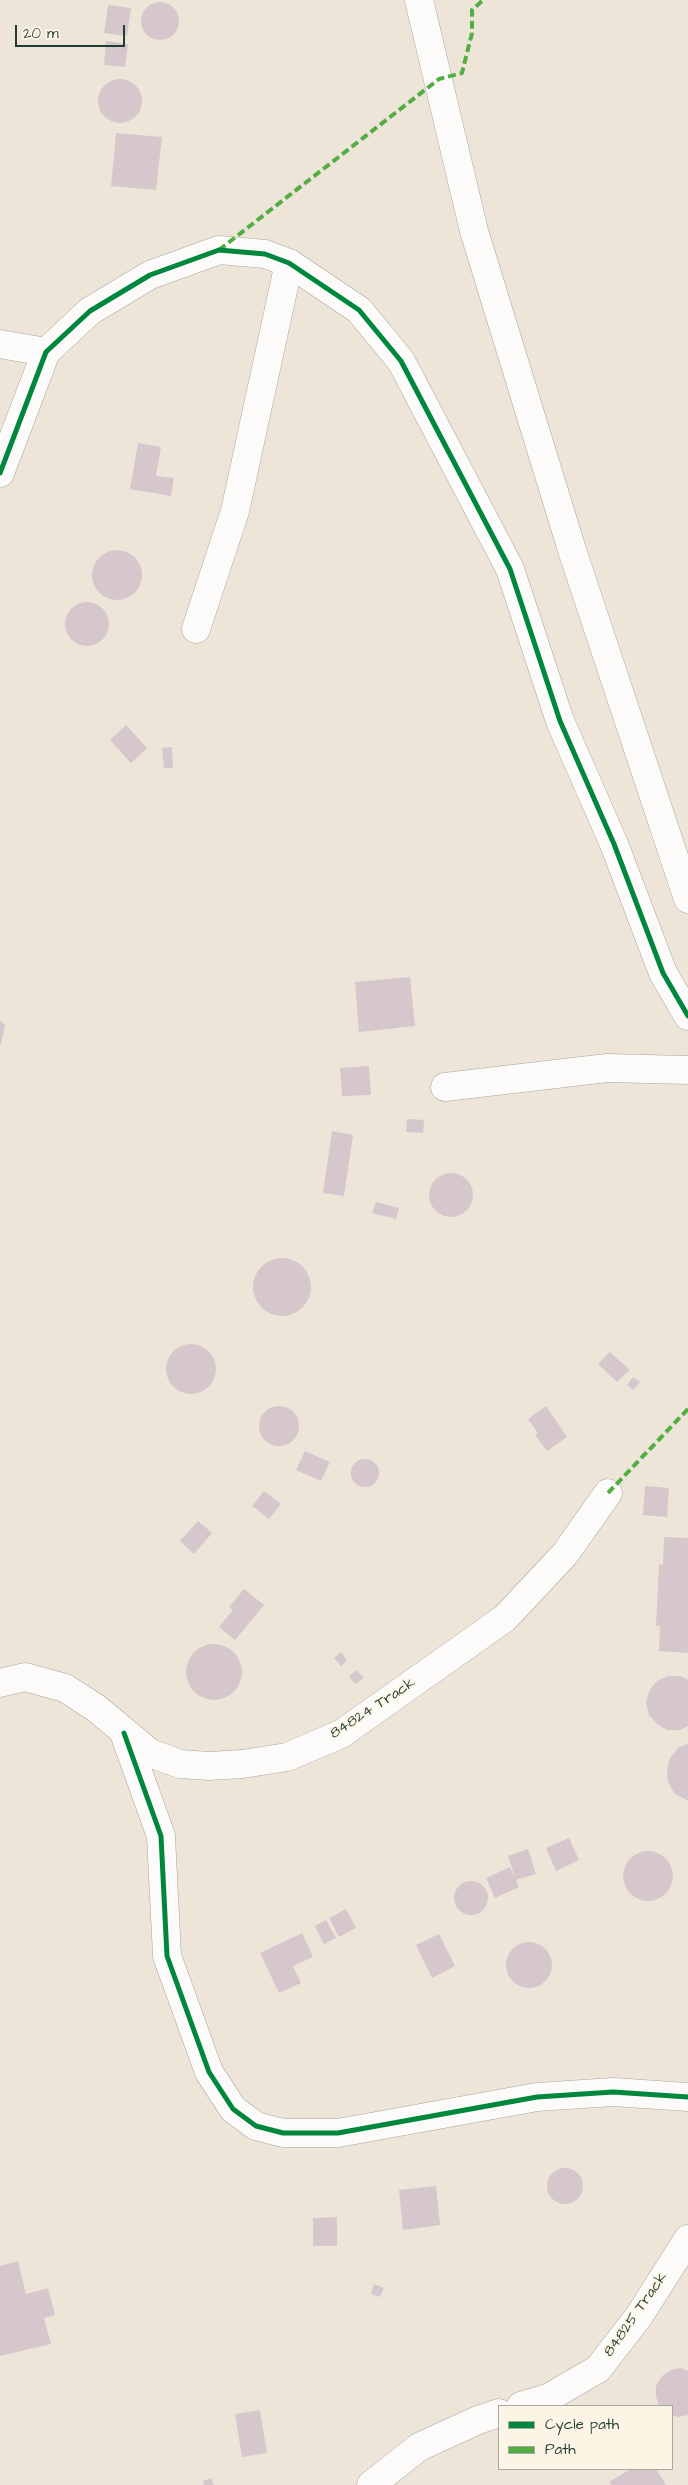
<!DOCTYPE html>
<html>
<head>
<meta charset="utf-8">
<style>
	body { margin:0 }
	#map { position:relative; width:688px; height:2485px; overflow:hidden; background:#ede5d8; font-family:"Architects Daughter",sans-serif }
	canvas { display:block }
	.legend { position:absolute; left:498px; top:2405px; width:175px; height:65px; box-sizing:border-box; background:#fcf5e5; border:1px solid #a4ab9e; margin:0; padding:6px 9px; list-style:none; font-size:15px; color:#1f3d34 }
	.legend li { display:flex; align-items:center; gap:10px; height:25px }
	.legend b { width:25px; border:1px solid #a4ab9e }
	.scale { position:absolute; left:15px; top:25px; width:110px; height:22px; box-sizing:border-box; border:2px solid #1f3d34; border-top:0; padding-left:6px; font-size:15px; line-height:18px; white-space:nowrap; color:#1f3d34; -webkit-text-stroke:4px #fcf5e5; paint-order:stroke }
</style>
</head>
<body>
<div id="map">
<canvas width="688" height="2485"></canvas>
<ul class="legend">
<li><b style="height:6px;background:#00873e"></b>Cycle path</li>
<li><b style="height:6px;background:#52ad45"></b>Path</li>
</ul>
<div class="scale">20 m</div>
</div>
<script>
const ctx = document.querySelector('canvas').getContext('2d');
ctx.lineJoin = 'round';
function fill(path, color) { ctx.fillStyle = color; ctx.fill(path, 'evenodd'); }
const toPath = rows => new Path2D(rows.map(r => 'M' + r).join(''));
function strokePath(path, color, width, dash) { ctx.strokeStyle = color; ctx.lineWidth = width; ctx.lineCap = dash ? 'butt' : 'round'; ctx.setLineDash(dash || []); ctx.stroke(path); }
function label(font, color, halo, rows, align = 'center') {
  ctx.font = font + ' "Architects Daughter",sans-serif'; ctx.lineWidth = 4; ctx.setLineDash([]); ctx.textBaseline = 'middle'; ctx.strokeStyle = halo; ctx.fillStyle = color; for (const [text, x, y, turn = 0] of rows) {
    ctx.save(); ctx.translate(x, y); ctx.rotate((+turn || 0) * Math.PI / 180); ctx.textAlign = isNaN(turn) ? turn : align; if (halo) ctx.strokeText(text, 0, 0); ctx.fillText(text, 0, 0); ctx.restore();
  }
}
fill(toPath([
	'141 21a19 19 0 1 1 38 0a19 19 0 1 1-38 0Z',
	[108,5,131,8,127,36,104,33],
	[106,41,128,44,125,67,104,65],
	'98 101a22 22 0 1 1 44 0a22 22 0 1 1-44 0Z',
	[116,133,162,137,156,190,111,186],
	[138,443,161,447,156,476,174,478,171,496,130,489],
	'92 575a25 25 0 1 1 50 0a25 25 0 1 1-50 0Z',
	'65 624a22 22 0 1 1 44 0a22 22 0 1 1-44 0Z',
	[126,725,147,748,131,763,110,740],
	[172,747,173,768,164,768,162,748],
	[410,977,415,1026,359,1032,355,982],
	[0,1020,5,1025,1,1044,0,1044],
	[369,1066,371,1095,342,1096,340,1068],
	[407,1119,424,1120,423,1133,406,1132],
	[332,1131,353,1135,344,1196,323,1193],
	'429 1195a22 22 0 1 1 44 0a22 22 0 1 1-44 0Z',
	[376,1202,399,1208,396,1219,372,1213],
	'253 1287a29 29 0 1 1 58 0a29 29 0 1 1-58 0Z',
	'166 1369a25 25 0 1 1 50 0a25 25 0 1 1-50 0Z',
	[610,1352,630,1370,617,1382,598,1364],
	[633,1377,640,1382,633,1390,627,1385],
	'259 1426a20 20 0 1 1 40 0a20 20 0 1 1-40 0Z',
	[546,1406,567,1437,547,1451,535,1435,538,1433,528,1419],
	[305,1451,330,1462,321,1481,296,1470],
	'351 1473a14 14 0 1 1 28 0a14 14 0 1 1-28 0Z',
	[645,1486,669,1488,667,1517,643,1515],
	[264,1491,281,1504,269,1519,252,1506],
	[198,1521,212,1533,194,1554,180,1541],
	[664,1537,688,1538,688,1653,659,1651,660,1626,656,1626,659,1564,663,1565],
	[244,1589,264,1605,235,1640,219,1627,233,1610,229,1607],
	'186 1672a28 28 0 1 1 56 0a28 28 0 1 1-56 0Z',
	[341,1652,347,1660,341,1666,334,1658],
	[357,1670,364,1678,355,1684,349,1676],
	[668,1676,681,1676,688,1680,688,1726,680,1730,667,1730,657,1724,649,1715,646,1702,649,1691,657,1681],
	[688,1743,688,1801,674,1793,668,1782,667,1770,670,1758,678,1748],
	[569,1838,579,1860,556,1871,546,1848],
	[528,1849,536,1874,516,1880,519,1887,495,1898,486,1878,510,1867,515,1878,508,1856],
	'623 1876a25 25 0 1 1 50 0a25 25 0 1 1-50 0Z',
	'454 1898a17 17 0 1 1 34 0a17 17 0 1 1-34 0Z',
	[346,1909,356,1928,339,1937,329,1918],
	[326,1920,336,1938,324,1944,315,1926],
	[302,1933,313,1957,293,1966,301,1983,279,1993,260,1953],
	[439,1934,455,1966,432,1978,416,1945],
	'506 1965a23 23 0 1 1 46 0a23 23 0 1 1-46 0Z',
	'547 2186a18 18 0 1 1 36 0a18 18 0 1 1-36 0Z',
	[436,2186,440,2225,403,2230,399,2190],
	[337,2217,337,2246,313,2246,313,2218],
	[18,2261,26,2294,48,2288,55,2315,44,2318,51,2344,0,2356,0,2266],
	[374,2284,384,2288,380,2297,371,2294],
	[681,2368,688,2371,688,2415,678,2417,672,2415,672,2406,659,2406,656,2396,656,2386,662,2376,671,2370],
	[260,2410,267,2453,242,2457,235,2414],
	[631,2469,656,2469,666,2485,611,2485,609,2482],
	[211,2478,214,2485,204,2485,203,2481]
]), '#d6c7cd');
const street = toPath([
	[0,344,46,352],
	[0,473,46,352,90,311,150,275,219,250,265,254,289,263,359,310,401,361,510,569,560,721,614,844,663,973,688,1016],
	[196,629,235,511,289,263],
	[445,1087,607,1068,688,1070],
	[0,1683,25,1677,65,1688,96,1708,150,1753,180,1764,209,1766,243,1764,287,1757,341,1734,505,1618,565,1554,608,1493],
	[124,1733,161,1836,167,1956,209,2072,233,2109,256,2126,283,2133,338,2133,537,2097,613,2092,688,2097],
	[521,2406,548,2398,598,2369,639,2316,688,2239],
	[371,2485,419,2447,478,2420,499,2413]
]);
const secondary = toPath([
	[419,0,474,231,572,550,688,899]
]);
strokePath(street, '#a8a69e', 29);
strokePath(secondary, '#a8a69e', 29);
strokePath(street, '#fcfbf9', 28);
strokePath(secondary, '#fcfbf9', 28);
strokePath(toPath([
	[219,250,439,79,462,73,472,33,472,10,483,0],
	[608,1493,688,1409]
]), '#52ad45', 4, [8, 4]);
strokePath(toPath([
	[0,473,46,352,90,311,150,275,219,250,265,254,289,263,359,310,401,361,510,569,560,721,614,844,663,973,688,1016],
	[124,1733,161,1836,167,1956,209,2072,233,2109,256,2126,283,2133,338,2133,537,2097,613,2092,688,2097]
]), '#00873e', 5);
label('15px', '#1f3d34', '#fcf5e5', [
	["84824 Track",373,1709,-33],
	["84825 Track",636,2315,-55]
]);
</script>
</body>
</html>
